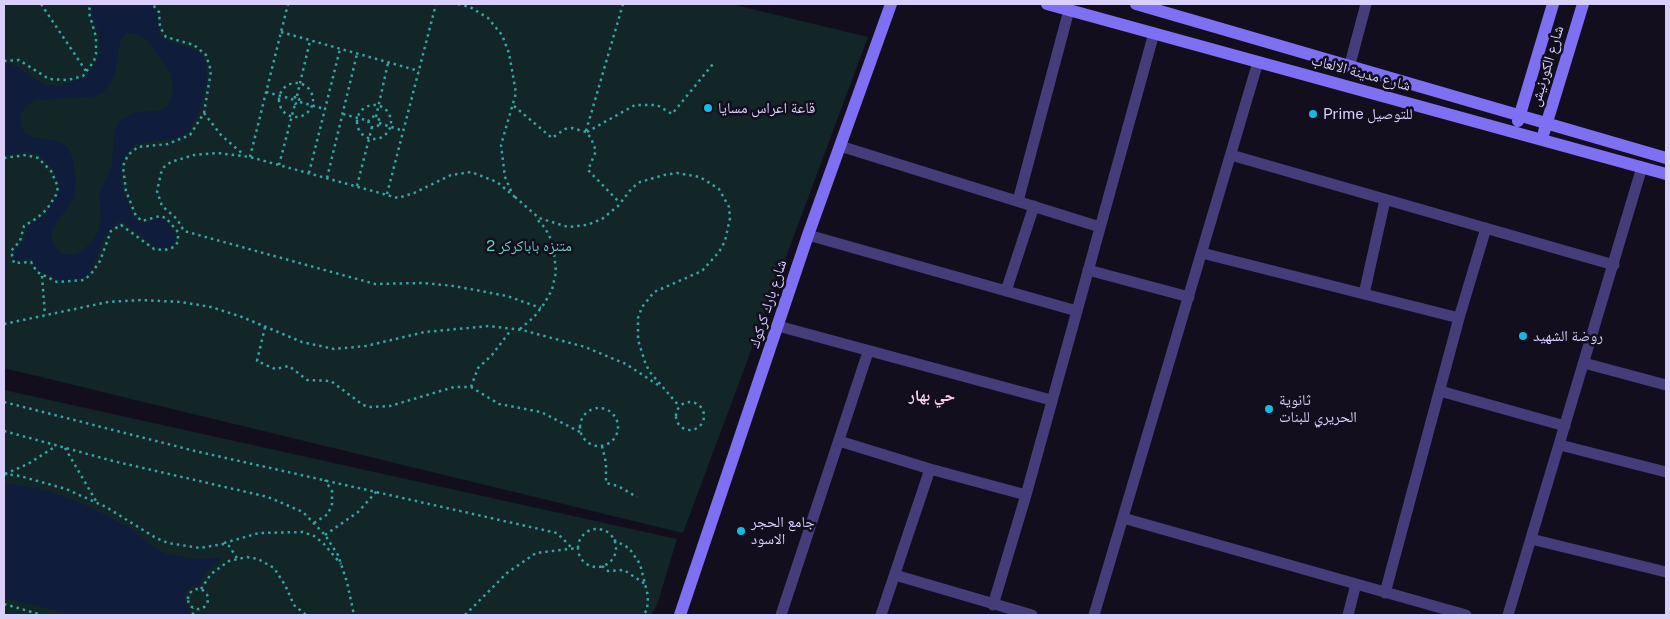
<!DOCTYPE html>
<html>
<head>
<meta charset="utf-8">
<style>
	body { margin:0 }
	#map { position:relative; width:1670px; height:619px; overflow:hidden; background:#120e1e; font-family:"Public Sans",sans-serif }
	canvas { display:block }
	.frame { position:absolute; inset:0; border:5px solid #d8d0fb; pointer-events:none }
</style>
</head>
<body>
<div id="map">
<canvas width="1670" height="619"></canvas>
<div class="frame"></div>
</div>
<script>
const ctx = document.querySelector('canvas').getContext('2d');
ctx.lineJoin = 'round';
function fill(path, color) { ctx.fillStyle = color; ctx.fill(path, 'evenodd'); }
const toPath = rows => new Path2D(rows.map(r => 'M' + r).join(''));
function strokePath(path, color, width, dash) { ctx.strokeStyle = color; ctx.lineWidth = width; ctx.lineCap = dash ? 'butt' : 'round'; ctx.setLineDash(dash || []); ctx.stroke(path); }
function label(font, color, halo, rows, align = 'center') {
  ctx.font = font + ' "Public Sans","Noto Naskh Arabic",sans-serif'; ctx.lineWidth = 5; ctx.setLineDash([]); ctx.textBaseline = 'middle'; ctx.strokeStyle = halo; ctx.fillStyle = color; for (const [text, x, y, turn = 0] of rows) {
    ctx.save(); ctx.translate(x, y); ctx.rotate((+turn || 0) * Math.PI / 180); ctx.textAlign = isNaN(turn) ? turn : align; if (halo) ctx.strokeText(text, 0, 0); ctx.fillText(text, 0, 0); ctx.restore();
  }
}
fill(toPath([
	[4,4,731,4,868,37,683,533,4,368],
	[4,390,677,539,657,605,651,615,4,615]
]), '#122627');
fill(toPath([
	[93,4,141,4,153,7,156,9,160,35,165,40,199,52,206,62,207,80,200,109,189,132,179,137,136,144,127,153,121,166,121,185,134,218,142,223,160,218,165,220,176,234,174,245,166,248,155,247,125,223,118,222,107,232,90,273,84,278,63,281,37,270,32,258,13,260,14,252,24,241,26,227,44,216,58,194,60,187,53,169,39,155,26,152,4,155,4,65,9,64,16,66,41,83,48,85,59,85,85,78,97,61,99,54,99,36,92,13],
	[126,33,135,34,147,40,171,74,173,92,169,103,160,111,134,112,118,122,114,132,112,166,99,194,101,218,99,229,95,238,83,250,73,255,63,254,53,245,51,231,74,198,76,182,72,156,67,147,59,142,32,137,25,133,21,126,20,115,26,105,36,100,93,97,104,91,115,76,120,41],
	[4,484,19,485,47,491,90,507,131,529,155,548,167,554,191,559,222,558,207,571,198,586,191,587,186,591,184,600,190,609,189,615,77,615,4,598]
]), '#0f1c3c');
strokePath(toPath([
	[41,4,86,71],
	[458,4,470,7,488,18,502,35,509,53,516,93,501,145,505,177,512,193],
	[281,32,419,71],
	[4,61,19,60,49,79,68,80,83,76,94,61,96,54,96,37,89,13,90,4],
	'279 100a17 17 0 1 1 34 0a17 17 0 1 1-34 0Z',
	[266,92,292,99,295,104,300,101,297,96,292,99],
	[297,96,310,41],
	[300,102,325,109],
	'357 122a17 17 0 1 1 34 0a17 17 0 1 1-34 0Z',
	[514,106,552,138,565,129,572,128,586,132,591,138,596,151,588,170,620,203],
	[204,113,221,135,244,155],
	[343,114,369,121],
	'368.5 122a5.5 5.5 0 1 1 11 0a5.5 5.5 0 1 1-11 0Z',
	[376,117,388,63],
	[379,123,404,131],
	[586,131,623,4],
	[587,132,635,105,657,105,672,114,713,64],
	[250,157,288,4],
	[4,158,26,155,38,158,51,171,58,187,56,195,47,209,37,218,24,226,20,241,11,251,14,263,31,262,37,272,57,282,84,280,91,274,100,261,111,231,121,225,154,249,165,250,174,247,178,242,178,232,166,218,160,216,142,221,136,216,126,191,123,166,128,155,138,147,168,144,190,135,204,113,211,71,206,55,194,45,166,37,160,27,159,12,152,4],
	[279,165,295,104],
	[309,173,340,49],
	[327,178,357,54],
	[357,186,372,127],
	[387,194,436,4],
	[515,197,497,182,471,172,451,175,414,193,398,198,250,157,218,153,194,155,171,162,164,167,161,173,157,191,162,206,177,219,184,231,375,284,423,283,454,286,507,296,541,308],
	[515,197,539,218,568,227,587,225,602,219,618,206,632,188,640,182,664,175,677,173,700,177,719,189,729,207,730,218,725,241,719,252,702,271,654,292,642,307,638,318,638,340,645,362,649,371,679,406],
	[42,276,45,315],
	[4,324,108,302,141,300,181,302,211,307,242,317,302,342,334,349,366,346,425,332,489,326,522,330,585,347,626,364,658,385],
	[265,327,257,361,275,369,289,366,307,380,331,381,363,405,371,407,390,406,454,387,471,387,499,404,541,412,580,432],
	[520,329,534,317,544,304,552,290,556,272,553,243,545,228,536,218],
	[471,387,478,368,492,355,511,330],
	'676 416a14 14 0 1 1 28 0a14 14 0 1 1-28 0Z',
	[4,402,195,451,557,533,573,549],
	'580 427a19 19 0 1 1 38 0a19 19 0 1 1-38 0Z',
	[4,431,113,461,268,497,303,512,325,535,338,555,347,582,354,615],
	[602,446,606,463,606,483,618,486,637,497],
	[65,448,96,501],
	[4,474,20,476,66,489,106,507,156,538,168,543,200,548,223,544,229,546,237,558],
	[5,474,28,464,56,446],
	[314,523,328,514,332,504,332,491,325,480],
	'578 548a19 19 0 1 1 38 0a19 19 0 1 1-38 0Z',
	[325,535,358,512,377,491],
	[614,540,629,548,640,564,648,596,647,610,643,615],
	[224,543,259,533,303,532,314,536,323,543,341,564],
	[602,566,608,571,624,570,645,584],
	'188 599a10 10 0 1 1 20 0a10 10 0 1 1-20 0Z',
	[201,589,211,574,229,561,247,557,258,559,274,568,285,585,294,605,306,615],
	[4,604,42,615],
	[193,615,193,608],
	[465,615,507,573,536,553,578,548]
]), '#38a2a6', 2.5, [2.5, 4]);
strokePath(toPath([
	[1350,64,1366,4],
	[840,146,1100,227],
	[1231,155,1614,265],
	[1018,201,1069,10],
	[808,235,1077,311],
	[1202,253,1459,318],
	[1088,270,1189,297],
	[1006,291,1034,206],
	[1364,294,1385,200],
	[778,326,1051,400],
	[1584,363,1666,385],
	[1440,391,1565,426],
	[839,441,930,469],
	[1560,445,1666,472],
	[1123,518,1466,615],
	[1531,539,1666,572],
	[895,575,1032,615],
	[1385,593,1459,318,1486,228],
	[993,605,1026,495,1154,33],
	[781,615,868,352],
	[881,615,930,469,1026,495],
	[1094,615,1258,62],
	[1348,615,1356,584],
	[1508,615,1642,167]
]), '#453d79', 11);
strokePath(toPath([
	[1047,4,1666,174],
	[1136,4,1666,158],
	[1518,121,1553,4],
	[1544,132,1583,4],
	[680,615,808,235,891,4]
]), '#7f6ff2', 12);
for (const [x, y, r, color] of [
	[708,108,5,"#15bae1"],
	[1313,114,5,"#15bae1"],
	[1523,336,5,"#15bae1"],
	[1269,409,5,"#15bae1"],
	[741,531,5,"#15bae1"]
]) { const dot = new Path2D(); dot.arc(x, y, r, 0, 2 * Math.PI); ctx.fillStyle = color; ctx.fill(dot); strokePath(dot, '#120e1e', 2); }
label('15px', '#d8d0fb', '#120e1e', [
	["شارع الكورنيش",1547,66,-73],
	["شارع مدينة الالعاب",1361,73,15],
	["شارع بارك كركوك",768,304,-72]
]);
label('15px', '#d8d0fb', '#120e1e', [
	["قاعة اعراس مسايا",718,108],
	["Prime للتوصيل",1323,114],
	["روضة الشهيد",1533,336],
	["ثانوية",1279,400],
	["الحريري للبنات",1279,417],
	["جامع الحجر",751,522],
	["الاسود",751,539]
], 'left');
label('15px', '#63d3c2', '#120e1e', [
	["متنزه باباكركر 2",529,246]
]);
label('bold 16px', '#fbd1e8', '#120e1e', [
	["حي بهار",932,396]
]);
</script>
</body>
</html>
